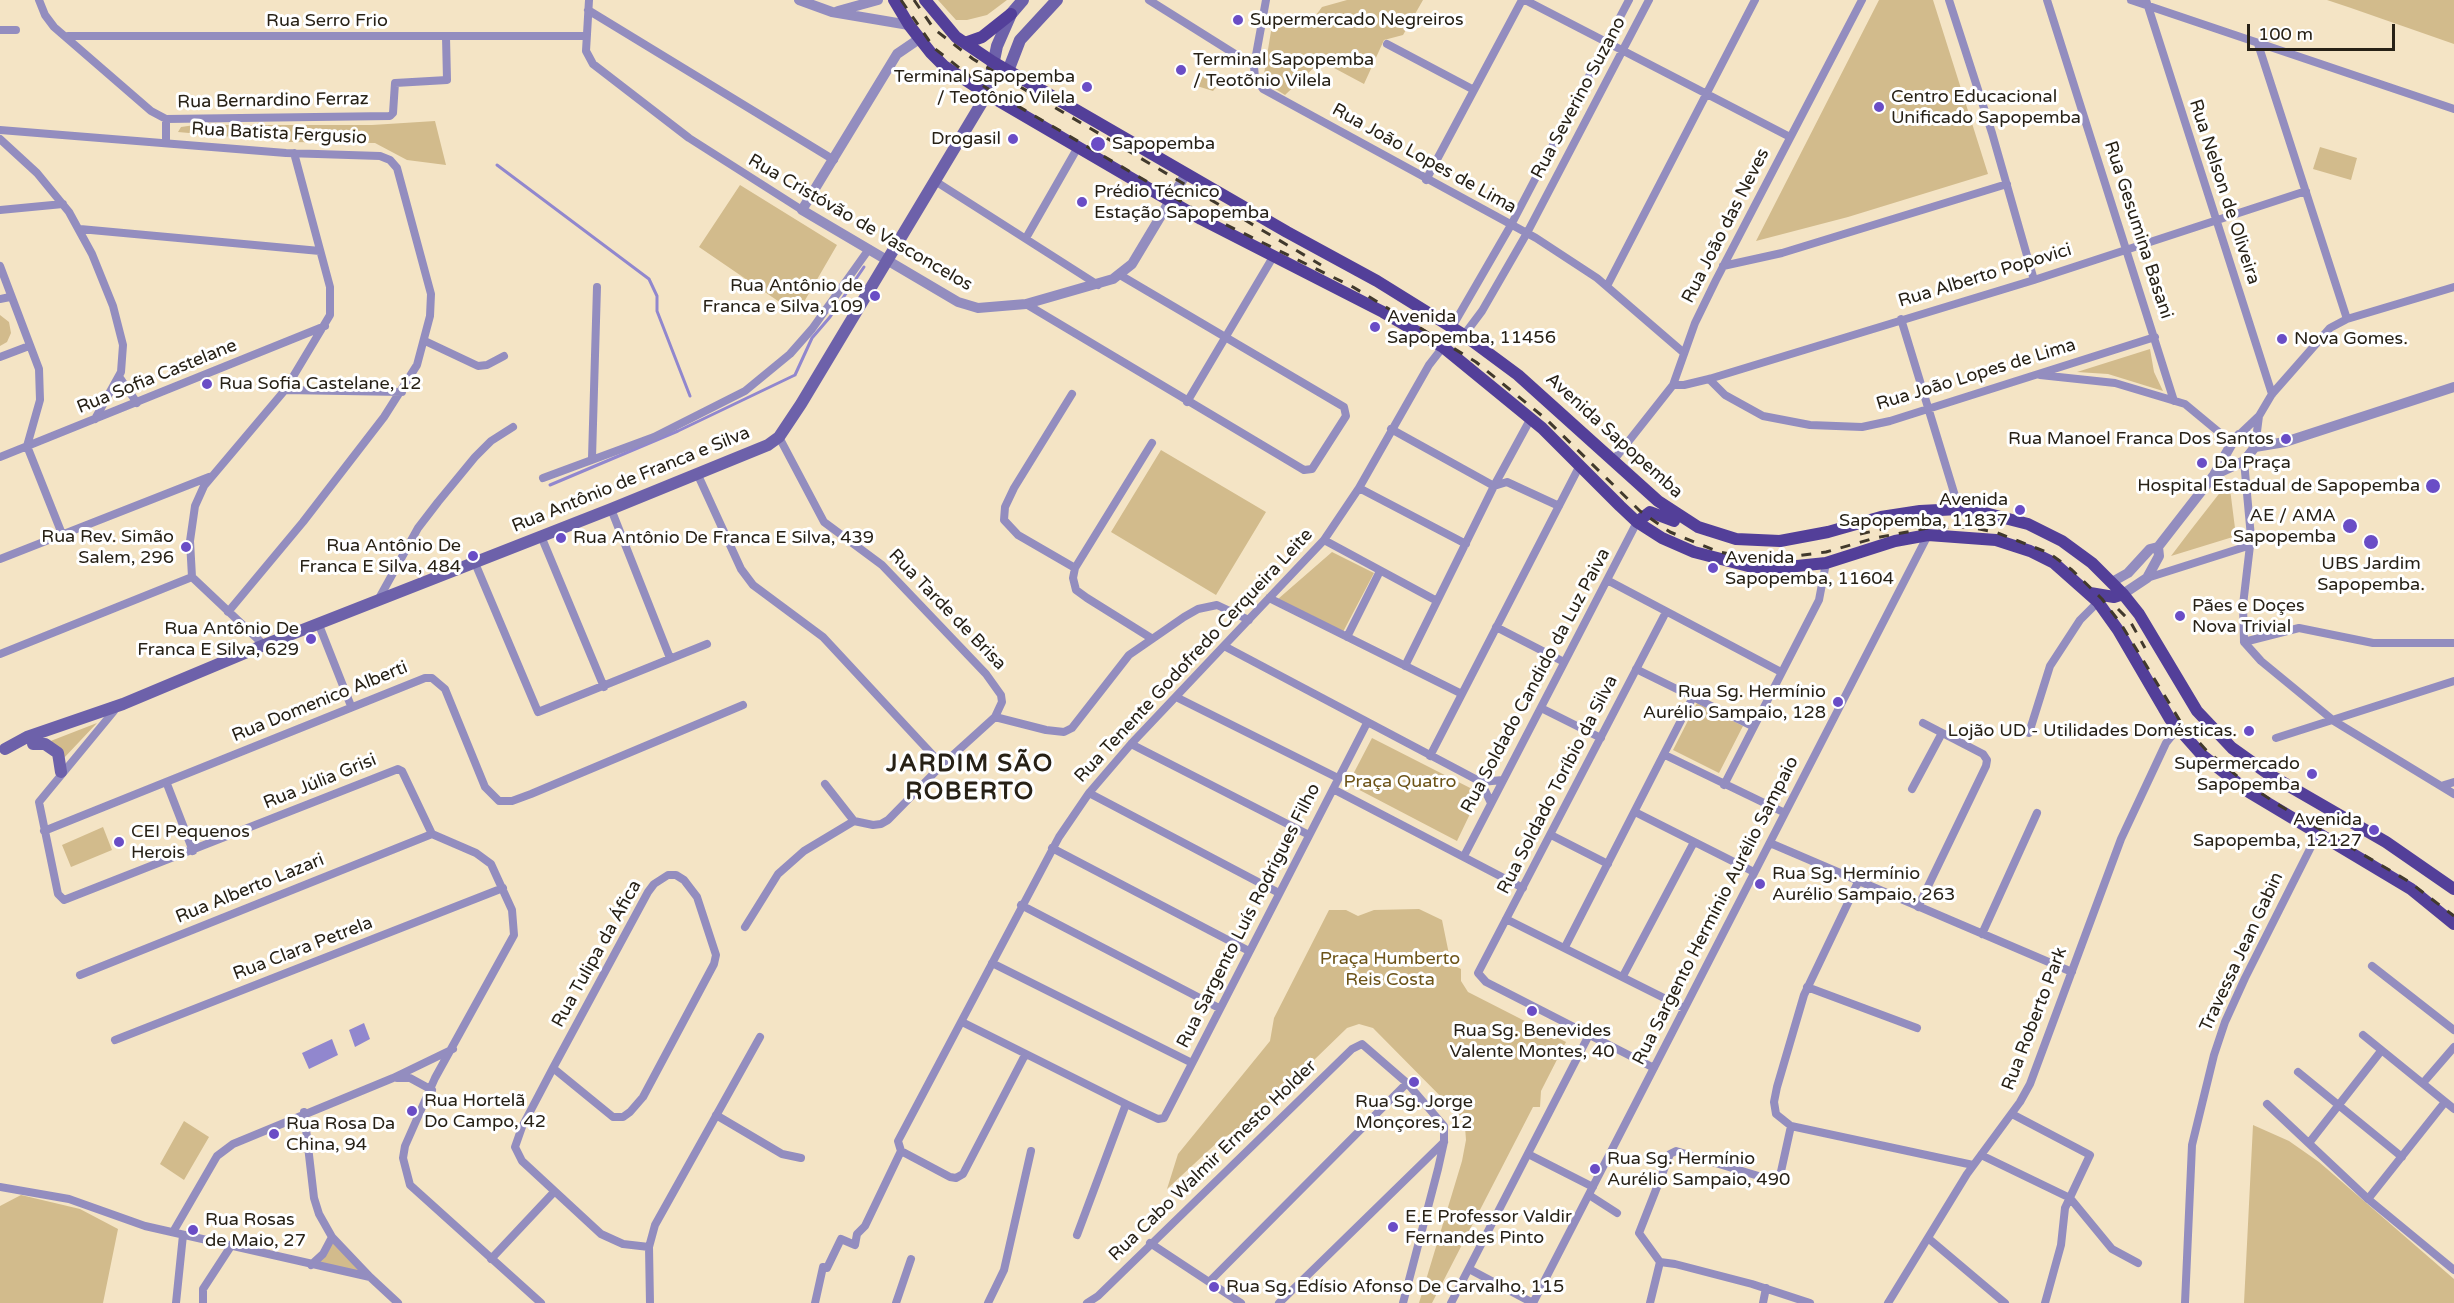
<!DOCTYPE html>
<html>
<head>
<meta charset="utf-8">
<style>
	body { margin:0 }
	#map { position:relative; width:2454px; height:1303px; overflow:hidden; background:#f4e4c5; font-family:"Varela Round",sans-serif }
	canvas { display:block }
	.scale { position:absolute; left:2247px; top:24px; width:148px; height:27px; box-sizing:border-box; border:3px solid #272116; border-top:0; padding-left:8px; font-size:18px; line-height:21px; white-space:nowrap; color:#272116; -webkit-text-stroke:4px #fff; paint-order:stroke }
</style>
</head>
<body>
<div id="map">
<canvas width="2454" height="1303"></canvas>
<div class="scale">100 m</div>
</div>
<script>
const ctx = document.querySelector('canvas').getContext('2d');
ctx.lineJoin = 'round';
function fill(path, color) { ctx.fillStyle = color; ctx.fill(path, 'evenodd'); }
const toPath = rows => new Path2D(rows.map(r => 'M' + r).join(''));
function strokePath(path, color, width, dash) { ctx.strokeStyle = color; ctx.lineWidth = width; ctx.lineCap = dash ? 'butt' : 'round'; ctx.setLineDash(dash || []); ctx.stroke(path); }
function label(font, color, halo, rows, align = 'center') {
  ctx.font = font + ' "Varela Round",sans-serif'; ctx.lineWidth = 6; ctx.setLineDash([]); ctx.textBaseline = 'middle'; ctx.strokeStyle = halo; ctx.fillStyle = color; for (const [text, x, y, turn = 0] of rows) {
    ctx.save(); ctx.translate(x, y); ctx.rotate((+turn || 0) * Math.PI / 180); ctx.textAlign = isNaN(turn) ? turn : align; if (halo) ctx.strokeText(text, 0, 0); ctx.fillText(text, 0, 0); ctx.restore();
  }
}
fill(toPath([
	[938,0,1007,0,987,15,967,20,956,20],
	[1347,0,1423,0,1403,35,1384,40,1364,84,1321,61,1285,95,1272,87,1264,74,1273,19,1308,26,1322,7],
	[1879,0,1933,0,1988,174,1848,217,1756,241],
	[2327,0,2454,0,2454,44,2351,8],
	[1202,73,1218,76,1218,85,1213,91,1197,86,1203,76],
	[435,121,446,165,407,160,375,143,289,142,178,132,181,127,195,125,372,125],
	[2320,147,2357,158,2351,180,2313,169],
	[740,185,837,245,797,314,699,247],
	[0,315,9,322,11,333,7,342,0,346],
	[2150,349,2154,372,2163,391,2108,374,2077,372],
	[1161,450,1266,512,1216,595,1111,532],
	[2229,481,2236,536,2171,556,2190,531],
	[1332,552,1374,573,1343,632,1278,599],
	[1697,703,1743,726,1719,773,1673,750],
	[97,723,63,759,48,742],
	[1372,738,1480,793,1457,841,1348,784],
	[103,827,112,850,71,867,62,845],
	[1419,909,1442,920,1451,964,1461,969,1461,981,1468,992,1566,1042,1541,1091,1540,1107,1533,1107,1432,1303,1419,1303,1462,1161,1466,1140,1465,1127,1458,1114,1373,1028,1359,1024,1347,1028,1247,1125,1221,1139,1167,1189,1178,1154,1270,1041,1274,1018,1329,910,1346,910,1358,916,1374,910],
	[184,1121,209,1137,184,1180,160,1164],
	[2253,1125,2289,1141,2319,1162,2454,1279,2454,1303,2244,1303],
	[21,1195,80,1209,118,1229,103,1303,0,1303,0,1206],
	[333,1239,364,1275,312,1264]
]), '#d2bb8c');
fill(toPath([
	[364,1023,370,1039,355,1047,349,1030],
	[332,1039,338,1055,309,1069,302,1053]
]), '#9187ce');
strokePath(toPath([
	[497,165,649,279,657,296,657,311,690,396],
	[550,485,678,431,795,375,812,338,830,317,864,267]
]), '#9187ce', 3);
strokePath(toPath([
	[39,0,45,15,54,27,151,111,166,119,390,116,393,113,395,83,447,80,446,37],
	[589,0,586,51,593,64,689,138,802,210],
	[1149,0,1254,66],
	[1266,0,1254,66,1255,78,1263,89,1536,238,1597,278,1684,353],
	[1525,0,1790,137],
	[1949,0,1992,133,2034,280],
	[2047,0,2174,401],
	[2131,0,2454,109],
	[2146,0,2272,394],
	[588,10,834,160],
	[0,30,16,30],
	[68,36,586,36],
	[1387,44,1474,90],
	[2258,44,2347,319],
	[166,119,166,143],
	[0,130,286,153,380,156,390,160,397,168,431,294,430,316,417,365,384,417,303,522,228,612],
	[0,139,37,173,69,212,92,254,113,306,123,345,121,372,95,419],
	[1426,180,1522,0],
	[935,181,1098,285],
	[0,210,63,204],
	[80,229,320,251],
	[1026,238,1078,147],
	[0,266,39,369,40,400,27,446,62,534],
	[1723,266,1782,253,2007,184],
	[1607,286,1755,0],
	[0,299,10,297],
	[1026,304,1304,470,1312,469,1346,416,1344,407,1120,275],
	[1901,319,1959,509],
	[1452,327,1511,225,1629,0],
	[1464,335,1482,311,1527,233,1649,0],
	[425,341,478,366,487,365,504,356],
	[0,357,29,346],
	[2040,375,2115,383,2185,404,2232,443],
	[120,378,137,403],
	[1709,379,1725,395,1763,416,1810,425,1862,427,1890,421,2155,337],
	[1673,385,1684,385,1709,379,2034,280,2306,191],
	[285,390,402,392],
	[1072,394,1014,488,1005,507,1004,520,1018,535,1075,568],
	[1187,402,1273,257],
	[1391,429,1494,486,1507,482,1559,506],
	[2239,435,2259,416,2272,394,2330,328,2347,319,2454,287],
	[779,437,824,522,882,565,986,674,1001,695,1002,702,995,717,942,765,888,820,881,824,873,825,854,821,825,784],
	[2255,447,2259,416],
	[0,457,325,326],
	[592,458,597,287],
	[1613,461,1673,385,1695,323,1716,280,1862,0],
	[2244,461,2251,537,2243,605,2244,642,2261,661,2334,721,2454,794],
	[697,473,741,569,753,585,823,637,942,765],
	[543,478,654,437,745,391,790,354,812,329,869,249],
	[1359,488,1466,544],
	[611,509,670,658],
	[541,536,604,687],
	[1324,540,1437,601],
	[0,559,209,477],
	[475,563,538,712,707,644],
	[2147,578,2251,545],
	[1607,580,1781,672],
	[1269,598,1462,694],
	[377,602,418,528,438,502,475,457,491,441,513,427],
	[319,625,351,706],
	[1496,627,1564,662],
	[1347,637,1380,571],
	[1151,638,1087,598,1076,590,1073,578,1075,568,1152,443],
	[2244,642,2299,628,2373,643,2454,643],
	[264,645,192,577,190,541,195,506,204,486,285,390,330,315,330,287,294,153],
	[1224,646,1481,782,1503,780],
	[0,654,192,577],
	[1405,666,1494,486,1531,418],
	[1636,669,1752,726],
	[1176,697,1338,778],
	[112,706,114,711,39,802,58,894,64,900,398,769,402,771,432,834,476,853,491,864,512,910,514,935,435,1078,405,1146,403,1158,410,1185,541,1303],
	[1541,708,1601,738],
	[995,717,1046,730,1064,732,1072,728,1129,655,1184,617,1198,609,1217,605,1249,620],
	[2029,733,2050,666,2080,620,2098,602],
	[2276,738,2454,681],
	[1131,744,1309,835],
	[1665,755,1785,813],
	[1430,756,1579,467],
	[1481,782,1491,803],
	[167,784,193,851],
	[1724,785,1819,600,1826,563],
	[2441,786,2454,782],
	[1333,789,1523,888],
	[1912,789,1942,733],
	[1089,793,1279,893],
	[1635,812,1754,872],
	[44,831,425,678,432,678,445,689,485,787,499,801,512,801,531,794,743,705],
	[1551,835,1608,864],
	[1770,843,2072,972],
	[1052,848,1249,951],
	[1464,856,1637,522],
	[1858,882,1804,995,1777,1087,1774,1102,1776,1114,1791,1126,1973,1165],
	[1021,905,1219,1008],
	[1918,907,1986,766,1987,760,1983,754,1923,723],
	[1506,919,1684,1008],
	[745,927,778,874,804,851,854,821],
	[1982,934,2037,813],
	[1565,947,1693,697],
	[992,963,1192,1063],
	[2372,966,2454,1030],
	[80,975,432,834],
	[1623,976,1694,842],
	[1807,987,1917,1028],
	[962,1022,1126,1104,1158,1119,1164,1118,1367,723],
	[2363,1035,2454,1109],
	[115,1040,503,888],
	[553,1068,613,1117,623,1117,630,1112,643,1097,714,964,716,955,697,897,684,880,676,875,668,875,654,884,648,892,553,1068,522,1127,515,1147,522,1161,601,1234,623,1244,649,1247],
	[1654,1068,1486,982,1478,973,1666,612],
	[2298,1072,2402,1157],
	[397,1078,410,1078,432,1090],
	[2423,1083,2454,1047],
	[2445,1102,2368,1199,2454,1270],
	[2267,1104,2368,1199],
	[304,1112,314,1198,319,1214,332,1237,370,1277],
	[2012,1114,2090,1155,2065,1208,2061,1245,2045,1303],
	[716,1115,782,1154,801,1158],
	[2309,1143,2381,1051],
	[901,1151,898,1141,1059,837,1089,793,1131,744,1324,540,1359,488,1429,365,1443,347],
	[901,1151,950,1177,956,1178,963,1174,1025,1055],
	[1528,1154,1593,1187],
	[1981,1155,2070,1198,2112,1249,2138,1263],
	[0,1187,69,1199,145,1226,370,1277,398,1303],
	[1589,1195,1617,1213],
	[173,1232,217,1156,233,1144,393,1078,453,1049],
	[1077,1235,1126,1104],
	[1928,1238,2005,1303],
	[1150,1243,1241,1303],
	[491,1259,554,1192],
	[1660,1262,1639,1233,1670,1154,1676,1151,1775,1181,1780,1176,1791,1126],
	[311,1265,323,1254,332,1237],
	[1469,1269,1533,1303],
	[1209,1282,1407,1083],
	[176,1303,183,1235],
	[203,1303,203,1289,231,1246],
	[650,1303,649,1247,655,1225,760,1037],
	[815,1303,823,1267,827,1268,841,1239,855,1245,857,1234,865,1226,901,1151],
	[896,1303,911,1259],
	[988,1303,1004,1270,1031,1151],
	[1087,1303,1098,1296,1352,1049,1362,1044,1407,1083,1444,1126,1444,1142,1438,1169,1403,1303],
	[1279,1303,1444,1142],
	[1451,1303,1589,1035],
	[1533,1303,1928,535],
	[1650,1303,1660,1262,1675,1264,1752,1284,1810,1303],
	[1763,1303,1766,1288],
	[1888,1303,1967,1174,2020,1102,2030,1084,2121,839,2166,743,2178,728],
	[2185,1303,2192,1145,2214,1055,2225,1022,2245,978,2318,833]
]), '#938dbf', 8);
strokePath(toPath([
	[799,0,832,12,909,25],
	[838,11,878,0],
	[919,39,897,54,802,210,958,302,978,308,1026,304,1113,279,1132,264,1186,174],
	[2255,447,2285,442,2454,387],
	[2214,475,2244,461,2255,447],
	[2112,582,2128,573,2150,549,2158,547],
	[2123,594,2147,578,2159,556,2158,547,2214,475,2232,443,2239,435,2247,434,2255,447]
]), '#938dbf', 10);
strokePath(toPath([
	[1008,71,1020,40,1057,0],
	[33,744,45,744,58,753,61,772],
	[5,749,27,737,123,704,264,645,611,509,768,445,779,437,801,404,987,94,997,46,1011,14,1023,0]
]), '#6d61aa', 12);
strokePath(toPath([
	[894,0,909,25,931,53,944,66,987,94,1201,219,1383,312,1443,347,1542,428,1620,506,1637,522,1662,538,1694,552,1752,567,1787,567,1826,563,1895,541,1928,535,1996,540,2030,551,2054,563,2098,602,2118,630,2170,719,2202,755,2249,792,2411,889,2454,924],
	[925,0,956,37,993,62,1287,232,1377,281,1464,335,1518,375,1658,501,1698,527,1736,539,1780,541,1828,532,1881,517,1920,511,1959,509,1981,512,2028,524,2062,541,2092,563,2123,594,2139,614,2197,711,2232,748,2270,775,2386,842,2454,889],
	[965,43,982,37,1011,14],
	[1637,522,1650,512,1674,521],
	[2090,593,2114,597,2123,594]
]), '#533f99', 12);
strokePath(toPath([
	[901,0,934,48,980,84,1194,209,1353,287,1476,362,1546,419,1640,511,1670,532,1719,552,1747,557,1780,558,1826,552,1875,538,1928,528,1968,527,1995,532,2049,553,2072,570,2102,599,2121,624,2180,721,2206,750,2243,781,2277,804,2408,881,2454,916],
	[914,0,934,29,973,59,1321,265],
	[1860,534,1910,523],
	[2118,609,2130,621,2145,648]
]), '#41392c', 3, [10, 10]);
for (const [x, y, r, color] of [
	[1238,20,6,"#6a4dc6"],
	[1181,70,6,"#6a4dc6"],
	[1087,87,6,"#6a4dc6"],
	[1879,107,6,"#6a4dc6"],
	[1013,139,6,"#6a4dc6"],
	[1098,144,8,"#6a4dc6"],
	[1082,202,6,"#6a4dc6"],
	[875,296,6,"#6a4dc6"],
	[1375,327,6,"#6a4dc6"],
	[2282,339,6,"#6a4dc6"],
	[207,384,6,"#6a4dc6"],
	[2286,439,6,"#6a4dc6"],
	[2202,463,6,"#6a4dc6"],
	[2433,486,8,"#6a4dc6"],
	[2020,510,6,"#6a4dc6"],
	[2350,526,8,"#6a4dc6"],
	[561,538,6,"#6a4dc6"],
	[2371,542,8,"#6a4dc6"],
	[186,547,6,"#6a4dc6"],
	[473,556,6,"#6a4dc6"],
	[1713,568,6,"#6a4dc6"],
	[2180,616,6,"#6a4dc6"],
	[311,639,6,"#6a4dc6"],
	[1838,702,6,"#6a4dc6"],
	[2249,731,6,"#6a4dc6"],
	[2312,774,6,"#6a4dc6"],
	[2374,830,6,"#6a4dc6"],
	[119,842,6,"#6a4dc6"],
	[1760,884,6,"#6a4dc6"],
	[1532,1011,6,"#6a4dc6"],
	[1414,1082,6,"#6a4dc6"],
	[412,1111,6,"#6a4dc6"],
	[274,1134,6,"#6a4dc6"],
	[1595,1169,6,"#6a4dc6"],
	[1393,1227,6,"#6a4dc6"],
	[193,1230,6,"#6a4dc6"],
	[1214,1287,6,"#6a4dc6"]
]) { const dot = new Path2D(); dot.arc(x, y, r, 0, 2 * Math.PI); ctx.fillStyle = color; ctx.fill(dot); strokePath(dot, '#fff', 2); }
label('18px', '#272116', '#fff', [
	["Supermercado Negreiros",1250,20],
	["Terminal Sapopemba",1193,60],
	["/ Teotõnio Vilela",1193,81],
	["Terminal Sapopemba",1075,77,"right"],
	["/ Teotônio Vilela",1075,98,"right"],
	["Centro Educacional",1891,97],
	["Unificado Sapopemba",1891,118],
	["Drogasil",1001,139,"right"],
	["Sapopemba",1112,144],
	["Prédio Técnico",1094,192],
	["Estação Sapopemba",1094,213],
	["Rua Antônio de",863,286,"right"],
	["Franca e Silva, 109",863,307,"right"],
	["Avenida",1387,317],
	["Sapopemba, 11456",1387,338],
	["Nova Gomes.",2294,339],
	["Rua Sofia Castelane, 12",219,384],
	["Rua Manoel Franca Dos Santos",2274,439,"right"],
	["Da Praça",2214,463],
	["Hospital Estadual de Sapopemba",2420,486,"right"],
	["Avenida",2008,500,"right"],
	["Sapopemba, 11837",2008,521,"right"],
	["AE / AMA",2336,516,"right"],
	["Sapopemba",2336,537,"right"],
	["Rua Rev. Simão",174,537,"right"],
	["Salem, 296",174,558,"right"],
	["Rua Antônio De Franca E Silva, 439",573,538],
	["Rua Antônio De",461,546,"right"],
	["Franca E Silva, 484",461,567,"right"],
	["Avenida",1725,558],
	["Sapopemba, 11604",1725,579],
	["UBS Jardim",2371,564,"center"],
	["Sapopemba.",2371,585,"center"],
	["Pães e Doçes",2192,606],
	["Nova Trivial",2192,627],
	["Rua Antônio De",299,629,"right"],
	["Franca E Silva, 629",299,650,"right"],
	["Rua Sg. Hermínio",1826,692,"right"],
	["Aurélio Sampaio, 128",1826,713,"right"],
	["Lojão UD - Utilidades Domésticas.",2237,731,"right"],
	["Supermercado",2300,764,"right"],
	["Sapopemba",2300,785,"right"],
	["Avenida",2362,820,"right"],
	["Sapopemba, 12127",2362,841,"right"],
	["CEI Pequenos",131,832],
	["Herois",131,853],
	["Rua Sg. Hermínio",1772,874],
	["Aurélio Sampaio, 263",1772,895],
	["Rua Sg. Benevides",1532,1031,"center"],
	["Valente Montes, 40",1532,1052,"center"],
	["Rua Hortelã",424,1101],
	["Do Campo, 42",424,1122],
	["Rua Sg. Jorge",1414,1102,"center"],
	["Monçores, 12",1414,1123,"center"],
	["Rua Rosa Da",286,1124],
	["China, 94",286,1145],
	["Rua Sg. Hermínio",1607,1159],
	["Aurélio Sampaio, 490",1607,1180],
	["E.E Professor Valdir",1405,1217],
	["Fernandes Pinto",1405,1238],
	["Rua Rosas",205,1220],
	["de Maio, 27",205,1241],
	["Rua Sg. Edísio Afonso De Carvalho, 115",1226,1287]
], 'left');
label('18px', '#272116', '#fff', [
	["Rua Serro Frio",327,21],
	["Rua Severino Suzano",1579,98,-62],
	["Rua Bernardino Ferraz",273,101,-1],
	["Rua Batista Fergusio",279,134,3],
	["Rua João Lopes de Lima",1424,159,29],
	["Rua Nelson de Oliveira",2224,192,72],
	["Rua Cristóvão de Vasconcelos",860,223,30],
	["Rua João das Neves",1726,226,-63],
	["Rua Gesumina Basani",2138,230,72],
	["Rua Alberto Popovici",1985,276,-17],
	["Rua João Lopes de Lima",1976,375,-17],
	["Rua Sofia Castelane",157,377,-22],
	["Avenida Sapopemba",1614,436,42],
	["Rua Antônio de Franca e Silva",631,480,-22],
	["Rua Tarde de Brisa",947,610,46],
	["Rua Tenente Godofredo Cerqueira Leite",1194,656,-47],
	["Rua Soldado Candido da Luz Paiva",1536,681,-62],
	["Rua Domenico Alberti",320,702,-22],
	["Rua Júlia Grisi",320,782,-22],
	["Rua Soldado Toríbio da Silva",1558,785,-63],
	["Rua Alberto Lazari",250,889,-22],
	["Rua Sargento Hermínio Aurélio Sampaio",1716,911,-63],
	["Rua Sargento Luís Rodrigues Filho",1249,916,-63],
	["Rua Clara Petrela",303,949,-21],
	["Travessa Jean Gabin",2242,952,-65],
	["Rua Tulipa da Áfica",597,954,-61],
	["Rua Roberto Park",2035,1019,-69],
	["Rua Cabo Walmir Ernesto Holder",1213,1161,-44]
]);
label('18px', '#6c5318', '#fff', [
	["Praça Quatro",1400,782],
	["Praça Humberto",1390,959],
	["Reis Costa",1390,980]
]);
ctx.letterSpacing = '1.5px';
label('bold 24px', '#272116', '#fff', [
	["JARDIM SÃO",970,765],
	["ROBERTO",970,793]
]);
ctx.letterSpacing = '0px';
</script>
</body>
</html>
